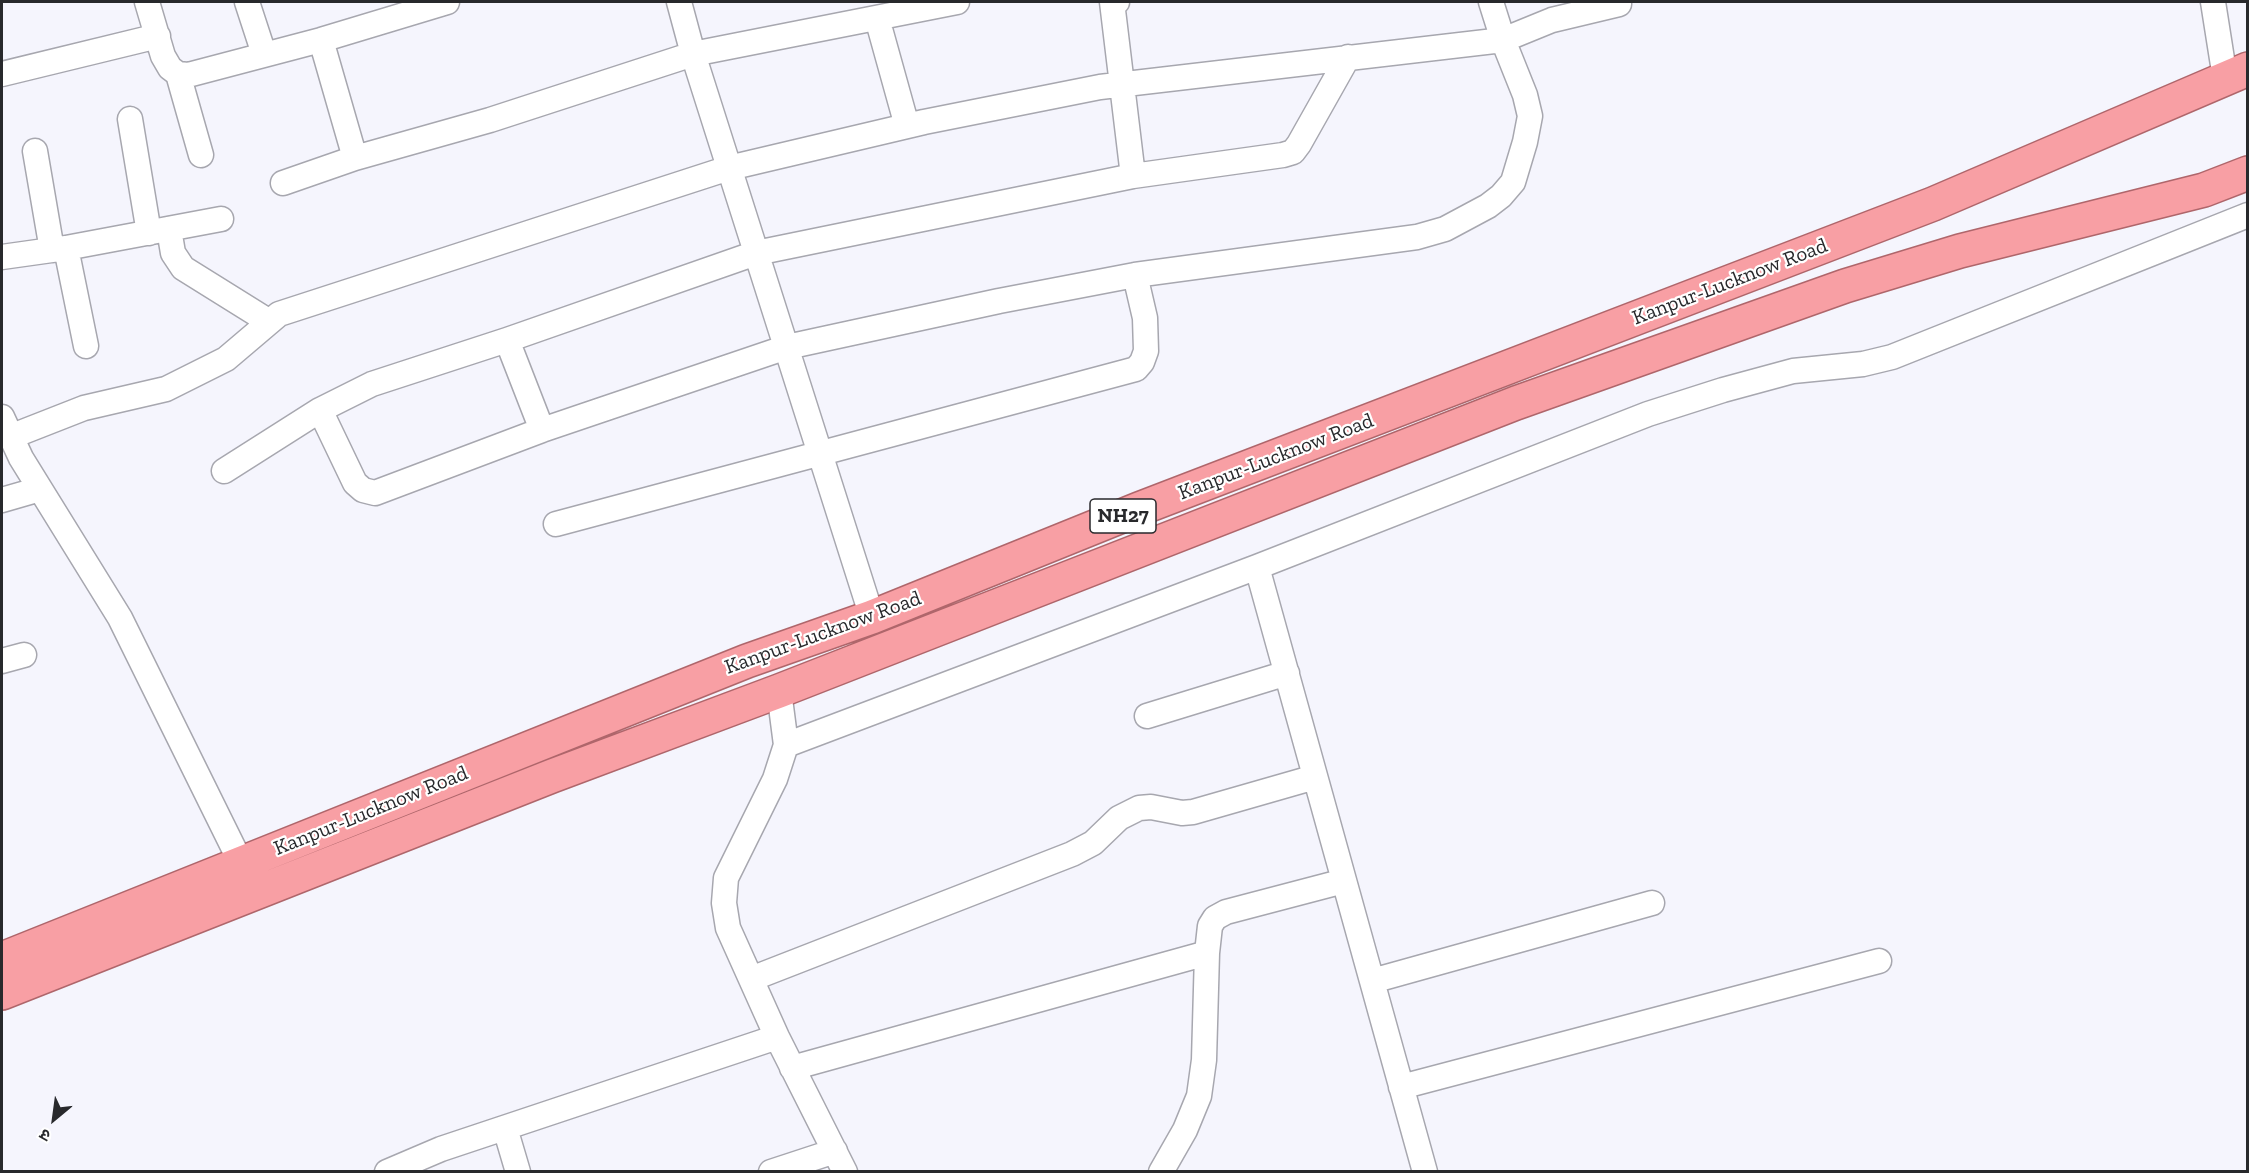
<!DOCTYPE html>
<html>
<head>
<meta charset="utf-8">
<style>
	body { margin:0 }
	#map { position:relative; width:2249px; height:1173px; overflow:hidden; background:#f5f5fd; font-family:"Zilla Slab","Noto Sans Devanagari",serif }
	canvas { display:block }
	.frame { position:absolute; inset:0; border:3px solid #28292c; pointer-events:none }
	.north { position:absolute; left:24px; top:1089px; width:60px; height:60px; -webkit-text-stroke:4px #fff; paint-order:stroke; rotate:209deg; font-size:16px; font-weight:700; line-height:24px; text-align:center; color:#28292c }
	.north::after { content:''; display:block; margin:auto; width:21px; height:27px; background:#28292c; clip-path:polygon(50% 0,100% 100%,50% 72%,0 100%) }
</style>
</head>
<body>
<div id="map">
<canvas width="2249" height="1173"></canvas>
<div class="frame"></div>
<div class="north">उ</div>
</div>
<script>
const ctx = document.querySelector('canvas').getContext('2d');
ctx.lineJoin = 'round';
const toPath = rows => new Path2D(rows.map(r => 'M' + r).join(''));
function strokePath(path, color, width, dash) { ctx.strokeStyle = color; ctx.lineWidth = width; ctx.lineCap = dash ? 'butt' : 'round'; ctx.setLineDash(dash || []); ctx.stroke(path); }
function label(font, color, halo, rows, align = 'center') {
  ctx.font = font + ' "Zilla Slab",serif'; ctx.lineWidth = 4.5; ctx.setLineDash([]); ctx.textBaseline = 'middle'; ctx.strokeStyle = halo; ctx.fillStyle = color; for (const [text, x, y, turn = 0] of rows) {
    ctx.save(); ctx.translate(x, y); ctx.rotate((+turn || 0) * Math.PI / 180); ctx.textAlign = isNaN(turn) ? turn : align; if (halo) ctx.strokeText(text, 0, 0); ctx.fillText(text, 0, 0); ctx.restore();
  }
}
const minor = toPath([
	[147,2,163,56,170,68,178,74,188,75,321,40,447,2],
	[247,2,264,54],
	[679,2,693,54,872,617],
	[1117,2,1112,2,1133,176],
	[2213,2,2225,78],
	[877,18,907,126],
	[321,40,355,158],
	[2,74,158,36],
	[178,74,201,155],
	[130,119,149,233],
	[35,151,52,250],
	[283,183,355,158,490,120,693,54,957,2],
	[169,229,173,253,183,268,268,321],
	[66,248,86,346],
	[2,257,66,248,221,219],
	[507,340,542,430],
	[320,410,355,483,363,490,375,493,542,430,787,347,999,301,1135,275,1417,237,1445,229,1488,206,1501,196,1513,182,1525,142,1530,116,1525,95,1503,40,1491,2],
	[2,417,21,458,120,618,241,863],
	[10,437,84,408,166,389,226,359,279,314,729,168,924,122,1100,87,1503,40,1552,20,1619,4],
	[224,471,320,410,372,384,507,340,756,253,1133,176,1283,155,1293,152,1299,144,1348,57],
	[2,500,40,489],
	[556,524,1136,369,1142,362,1146,351,1145,318,1135,275],
	[1257,567,1425,1172],
	[2,661,24,655],
	[779,691,786,745,775,779,726,878,724,903,728,928,777,1037,845,1172],
	[1147,716,1287,673],
	[786,745,1257,567,1648,414,1723,390,1793,371,1863,364,1892,357,2248,215],
	[751,979,1072,854,1093,843,1119,818,1139,808,1151,807,1182,813,1193,812,1315,777],
	[1372,981,1652,903],
	[792,1068,1207,953],
	[1401,1087,1879,961],
	[505,1128,518,1172],
	[387,1172,441,1149,777,1037],
	[771,1172,835,1151],
	[1161,1172,1185,1130,1199,1096,1204,1060,1207,953,1210,926,1215,918,1226,912,1344,881]
]);
const trunk = toPath([
	[2,959,747,661,872,617,1139,509,1933,204,2248,69],
	[2,993,552,776,779,691,1516,403,1845,286,1960,251,2204,190,2248,173]
]);
strokePath(minor, '#a7a7af', 27);
strokePath(trunk, '#af666b', 36);
strokePath(minor, '#fff', 24);
strokePath(trunk, '#f89fa4', 33);
for (const [x, y, w] of [
	[1123,516,66]
]) { const box = new Path2D(); box.roundRect(x - w / 2, y - 17, w, 34, 4.5); ctx.fillStyle = '#fff'; ctx.fill(box); strokePath(box, '#28292c', 1.5); }
label('bold 20px', '#28292c', null, [
	["NH27",1123,516]
]);
label('21px', '#28292c', '#fff', [
	["Kanpur-Lucknow Road",1730,282,-21],
	["Kanpur-Lucknow Road",1276,457,-21],
	["Kanpur-Lucknow Road",823,633,-20],
	["Kanpur-Lucknow Road",371,811,-22]
]);
</script>
</body>
</html>
